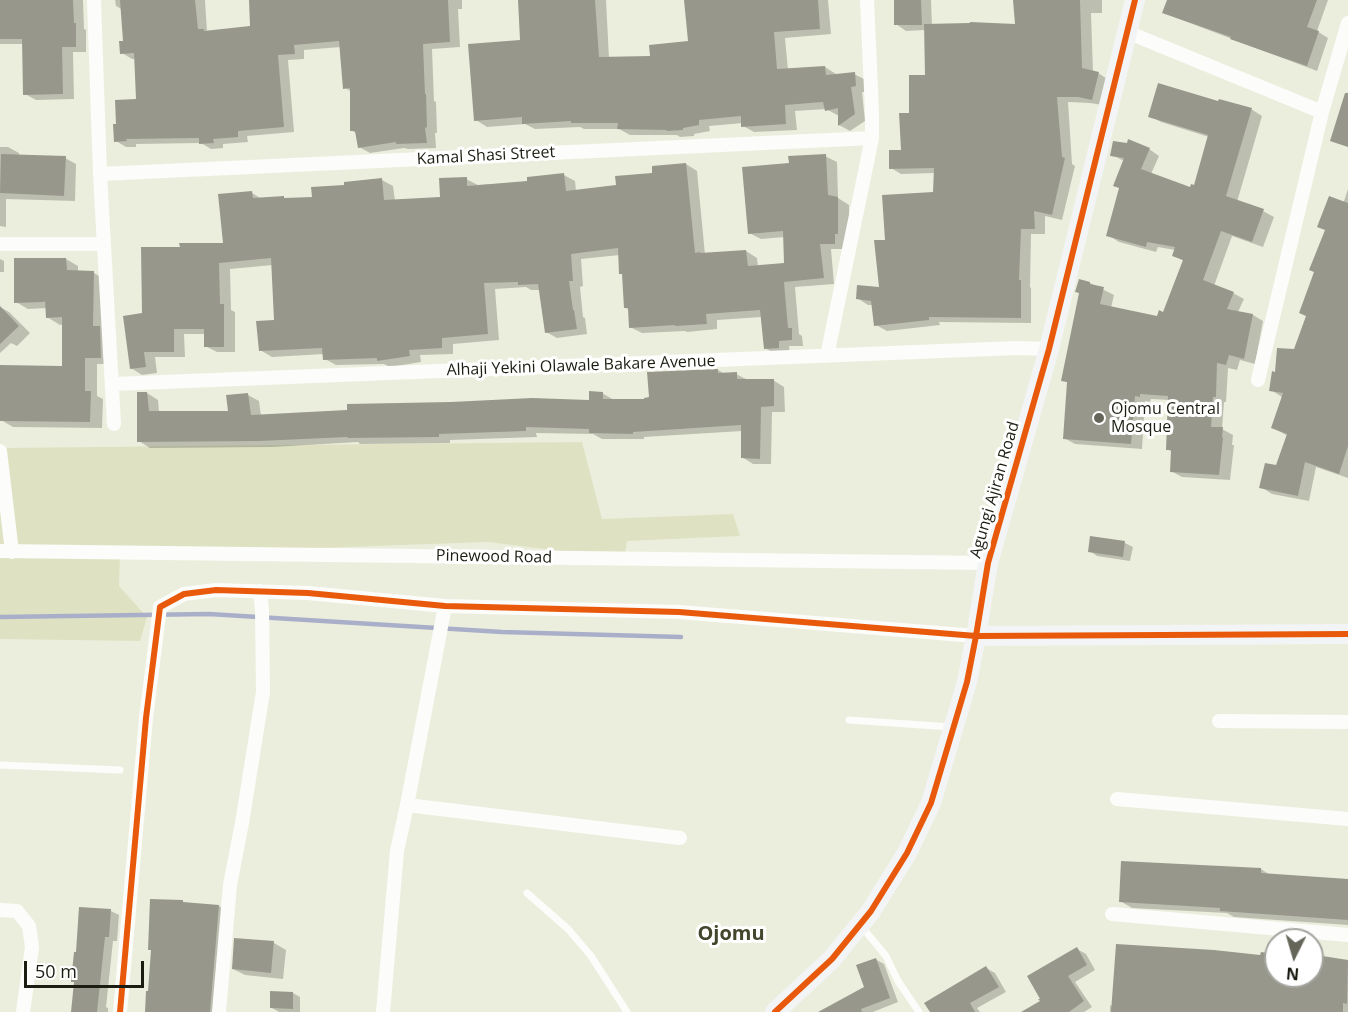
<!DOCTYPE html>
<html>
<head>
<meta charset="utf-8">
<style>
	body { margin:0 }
	#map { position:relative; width:1348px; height:1012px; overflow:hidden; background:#eceedd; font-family:"Open Sans",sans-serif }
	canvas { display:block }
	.north { position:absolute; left:1264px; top:928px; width:60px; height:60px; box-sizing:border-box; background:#fff; border:2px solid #a4a5a0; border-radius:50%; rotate:185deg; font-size:16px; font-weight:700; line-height:24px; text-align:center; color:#1c1d12 }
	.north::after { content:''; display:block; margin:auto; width:21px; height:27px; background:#656659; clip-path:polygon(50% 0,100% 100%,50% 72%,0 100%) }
	.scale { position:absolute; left:24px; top:961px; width:120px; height:27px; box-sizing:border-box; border:3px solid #1c1d12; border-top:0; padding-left:8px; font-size:18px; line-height:21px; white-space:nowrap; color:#1c1d12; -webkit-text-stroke:4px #fff; paint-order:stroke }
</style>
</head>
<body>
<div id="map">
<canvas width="1348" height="1012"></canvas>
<div class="north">N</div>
<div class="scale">50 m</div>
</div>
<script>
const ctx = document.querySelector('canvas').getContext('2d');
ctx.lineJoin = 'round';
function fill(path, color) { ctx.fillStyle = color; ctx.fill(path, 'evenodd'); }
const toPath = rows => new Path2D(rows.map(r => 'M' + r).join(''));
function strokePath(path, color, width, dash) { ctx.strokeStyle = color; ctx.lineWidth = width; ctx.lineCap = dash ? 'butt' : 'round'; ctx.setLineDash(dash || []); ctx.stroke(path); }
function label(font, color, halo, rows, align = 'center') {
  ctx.font = font + ' "Open Sans",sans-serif'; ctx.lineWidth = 6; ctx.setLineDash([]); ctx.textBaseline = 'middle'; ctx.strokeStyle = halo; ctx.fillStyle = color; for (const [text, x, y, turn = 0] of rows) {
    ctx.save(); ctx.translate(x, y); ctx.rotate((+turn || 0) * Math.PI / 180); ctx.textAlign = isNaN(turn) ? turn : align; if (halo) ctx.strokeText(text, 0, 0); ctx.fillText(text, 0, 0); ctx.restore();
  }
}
fill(toPath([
	[582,442,602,519,733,514,740,536,627,541,624,559,488,542,120,555,119,586,147,617,140,641,0,639,0,448]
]), '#dfe2c2');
fill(toPath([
	[0,0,83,0,84,29,86,30,86,52,73,52,74,99,36,100,25,94,23,44,0,44],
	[115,0,205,0,207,32,252,27,251,0,462,0,462,9,458,9,460,47,432,49,434,101,436,102,437,133,435,133,436,148,408,149,404,148,370,153,359,147,357,134,351,130,352,92,345,88,341,47,304,50,304,59,288,60,294,132,247,136,248,142,223,144,223,148,211,149,201,143,136,144,136,147,126,147,116,141,118,125,138,101,136,59,132,59,122,53,124,42,123,10,116,6],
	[519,0,606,0,609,58,651,57,690,42,685,0,828,0,831,34,785,38,788,70,825,67,836,74,854,74,866,80,867,92,862,92,865,121,850,131,839,125,839,116,826,109,795,111,797,130,754,132,743,126,743,123,709,126,710,131,694,134,694,136,680,137,677,135,630,135,619,129,584,129,580,127,535,129,525,124,487,127,476,120,522,41],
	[899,0,931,0,932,26,1017,25,1015,0,1102,0,1102,13,1091,13,1093,72,1098,73,1109,80,1103,105,1090,103,1068,102,1072,164,1075,166,1062,220,1045,216,1045,234,1031,234,1030,287,1031,288,1031,323,939,322,940,325,887,331,876,325,873,305,868,305,857,298,881,289,935,193,936,173,901,174,891,168,903,151,911,114,927,76,925,30,906,31,896,24],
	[1169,0,1328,0,1317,31,1328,38,1317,71,1174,17,1164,12],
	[1219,103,1251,109,1262,116,1237,202,1263,211,1274,217,1263,247,1232,236,1214,286,1233,293,1244,299,1238,312,1253,315,1263,321,1255,364,1240,360,1237,370,1228,368,1226,402,1224,402,1222,429,1233,435,1232,445,1234,445,1230,480,1182,477,1171,471,1172,452,1167,449,1170,400,1151,399,1150,402,1145,401,1142,449,1075,444,1064,438,1069,383,1063,380,1090,283,1114,295,1111,308,1158,318,1164,313,1184,261,1173,255,1175,250,1158,247,1156,252,1119,242,1108,235,1120,188,1124,161,1112,155,1149,149,1159,156,1151,174,1191,189,1195,186,1209,137,1161,122,1150,116],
	[0,147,8,147,19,153,19,156,65,158,76,164,75,201,6,199,6,227,0,226],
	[825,156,837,162,838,198,849,205,849,240,846,249,831,249,834,284,795,287,799,334,802,336,803,346,789,346,790,354,777,355,765,348,762,317,717,320,717,329,687,332,685,331,642,333,630,327,629,310,626,308,624,275,621,273,620,255,581,259,583,286,580,287,583,317,585,318,587,334,557,338,546,332,540,290,531,290,526,287,495,289,499,340,453,344,453,354,420,355,421,362,390,367,384,364,336,365,325,359,324,354,272,357,260,350,275,321,273,265,230,269,231,310,235,312,235,352,217,352,205,346,205,334,184,334,185,357,155,357,157,373,142,375,131,368,143,315,181,248,225,244,252,193,262,199,283,197,288,200,314,198,346,186,382,180,393,186,395,201,441,198,466,179,478,185,529,182,564,175,575,181,576,191,617,187,686,164,697,171,705,255,746,251,757,258,758,267,786,264,785,237,761,239,749,233,790,165],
	[1348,189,1348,478,1316,467,1309,501,1272,494,1261,487,1277,467,1288,436,1273,428,1282,397,1271,390,1277,373,1295,351],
	[0,259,4,261,4,272,0,272],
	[66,259,78,266,78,272,94,273,106,280,113,364,97,364,97,396,103,399,102,428,13,427,1,420,0,415,0,366,64,367,64,324,60,325,47,317,47,308,28,309,16,302],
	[0,307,9,312,30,333,17,346,11,343,0,353],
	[718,370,725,374,736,374,748,380,773,380,784,387,785,412,772,412,771,464,753,464,742,457,742,431,644,437,644,439,602,439,593,434,536,433,537,437,450,440,450,443,360,444,358,442,272,447,150,448,139,441,147,393,158,400,159,412,229,412,248,395,259,401,261,416,591,401,602,393,614,400,646,401],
	[1125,543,1133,547,1130,561,1097,556,1090,551],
	[1261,869,1270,875,1348,881,1348,925,1234,917,1227,913,1132,908,1120,901],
	[186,904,219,906,228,912,219,1012,147,1012,152,951,149,949],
	[80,909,111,911,119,915,117,941,113,941,106,1007,108,1008,108,1012,73,1012],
	[274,943,286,950,283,979,245,975,233,969],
	[1077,949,1086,954,1095,970,1075,982,1092,1007,1084,1012,1024,1012,1042,1002],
	[1276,955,1276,976,1312,976,1312,959,1317,959,1317,957,1348,962,1348,1012,1110,1012,1110,1005,1113,1007,1262,957],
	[875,959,884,964,898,1002,873,1012,821,1012,866,987],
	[986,968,995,973,1006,992,977,1008,980,1012,932,1012],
	[293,993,300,997,300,1012,279,1012,272,1008]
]), '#0003');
strokePath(toPath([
	[0,617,209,614,502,632,681,637]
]), '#aaafc9', 4.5);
fill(toPath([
	[0,0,73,0,74,23,76,23,76,47,62,47,63,94,23,95,22,39,0,39],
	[120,0,195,0,198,29,204,29,204,31,250,26,249,0,448,0,450,42,423,44,425,94,426,94,427,127,425,128,427,143,396,144,396,142,358,148,355,131,350,131,350,88,343,89,339,41,294,45,295,54,278,55,284,127,238,131,238,137,213,139,214,143,199,144,199,138,126,139,127,141,114,142,113,124,116,124,115,100,136,99,134,53,120,54,119,41,123,41],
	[518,0,595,0,599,57,650,56,649,45,688,41,684,0,818,0,820,29,774,32,777,69,825,66,826,75,855,72,856,86,851,87,855,114,838,126,838,108,825,111,823,102,785,105,786,124,741,127,741,116,699,120,699,125,683,128,683,130,667,131,667,130,617,129,618,123,571,123,571,121,522,124,522,117,474,121,468,44,520,40],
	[894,0,921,0,922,25,894,25],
	[1013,0,1080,0,1082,68,1099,72,1092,100,1078,97,1057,97,1062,157,1065,158,1052,215,1034,211,1035,229,1021,229,1019,280,1021,280,1021,318,929,317,929,320,874,326,871,301,856,299,857,285,879,287,874,240,885,240,882,195,933,192,934,168,889,169,889,150,901,150,899,113,909,113,909,75,925,75,924,24,970,23,970,22,1015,24],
	[1167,0,1317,0,1307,27,1319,31,1307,66,1272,54,1230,39,1231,37,1162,13],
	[1158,83,1218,101,1219,99,1252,108,1226,196,1264,209,1252,242,1221,231,1203,280,1234,292,1227,309,1253,314,1244,359,1229,355,1226,365,1217,363,1216,397,1213,397,1211,427,1223,427,1222,437,1223,438,1219,475,1170,472,1171,450,1166,450,1168,396,1140,394,1140,397,1135,396,1131,444,1063,439,1067,382,1061,381,1079,293,1075,292,1079,279,1090,282,1090,284,1104,287,1100,304,1157,316,1159,310,1163,312,1183,260,1172,256,1175,247,1147,242,1146,247,1106,236,1119,188,1113,186,1124,158,1110,156,1113,141,1127,143,1128,139,1150,148,1141,169,1190,187,1191,184,1194,185,1208,135,1148,117],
	[1345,93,1348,93,1348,147,1330,141],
	[1,154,66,156,64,196,0,193],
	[826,154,828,195,838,197,838,234,835,234,835,244,820,244,824,278,784,282,788,328,792,328,792,340,779,341,779,348,764,349,760,310,706,314,707,324,675,326,675,325,629,328,628,308,624,308,622,274,619,274,618,248,571,254,573,281,569,281,573,310,574,310,577,329,545,333,538,284,518,285,518,282,484,283,488,334,442,338,442,348,409,350,410,356,377,361,377,358,323,360,322,348,259,351,256,321,274,320,271,258,219,263,220,304,224,304,224,347,204,347,204,329,174,329,174,352,144,352,146,367,130,369,123,316,142,313,141,247,180,247,179,243,223,243,218,194,252,191,253,198,284,196,284,198,312,197,311,187,344,185,344,182,382,178,384,200,440,197,439,178,467,177,467,186,527,181,527,177,564,173,566,191,616,185,615,176,652,173,652,166,686,163,695,253,700,252,700,253,746,250,748,266,784,263,783,231,748,234,742,167,789,163,788,156],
	[1329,196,1348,203,1348,446,1339,474,1305,462,1298,496,1259,488,1265,463,1276,465,1287,434,1271,428,1283,393,1269,391,1272,371,1275,372,1277,348,1294,349,1306,316,1299,313,1314,272,1309,270,1325,230,1317,227],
	[14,258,66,258,67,270,94,271,93,326,100,326,101,358,85,358,85,391,91,391,90,422,0,421,0,365,62,366,62,317,46,318,45,301,43,302,14,303],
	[0,306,19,326,0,344],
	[718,369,718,373,737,372,737,379,774,379,774,406,761,407,760,459,741,458,741,425,633,432,633,434,589,433,589,429,526,427,526,431,439,434,439,437,348,438,347,437,260,441,137,442,137,392,147,392,149,411,228,411,226,395,248,393,251,415,347,410,347,404,451,402,532,398,589,400,589,391,603,392,603,399,644,399,644,398,649,397,647,372],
	[1090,536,1125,541,1123,557,1088,552],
	[1121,861,1261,868,1261,873,1348,879,1348,920,1220,911,1220,908,1119,902],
	[150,899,183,900,183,902,219,905,210,1012,145,1012,146,991,148,991,151,950,148,950],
	[79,907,111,909,109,937,105,937,97,1012,71,1012,74,982,71,982,74,952,76,952],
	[234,938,274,941,271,973,232,969],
	[1116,944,1214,950,1260,955,1261,952,1276,954,1276,976,1313,976,1316,955,1348,960,1347,1004,1343,1003,1343,1012,1111,1012],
	[1077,947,1087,965,1068,976,1084,1001,1069,1012,1021,1012,1040,1001,1038,999,1040,999,1027,976],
	[876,958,890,998,861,1009,862,1012,818,1012,864,987,856,965],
	[986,966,999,987,970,1003,975,1012,930,1012,924,1003],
	[270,991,293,992,293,1009,270,1008]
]), '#97988b');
strokePath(toPath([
	[849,720,951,727],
	[0,765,120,770],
	[527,893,568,929,591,956,627,1012],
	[862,927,886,956,898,981,919,1012]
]), '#fcfcfa', 7);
strokePath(toPath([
	[94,0,100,174,114,424],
	[1127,32,1322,112],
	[100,174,872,138],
	[0,244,104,244],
	[827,356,872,138,872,112,867,0],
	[1258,380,1322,112,1348,23],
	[113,384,1017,348,1049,349],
	[0,451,12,552],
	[0,551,988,563],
	[1219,721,1348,722],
	[1117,799,1348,819],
	[407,805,680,838],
	[0,910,17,911,29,926,32,947,23,1012],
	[1112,914,1348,935],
	[120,1012,146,718,160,607,184,594,216,590,308,593,445,606,679,612,976,636],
	[219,1012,230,885,242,823,263,692,262,610,260,591],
	[383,1012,397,851,407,805,445,606]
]), '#fcfcfa', 14);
strokePath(toPath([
	[976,636,1348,634],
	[775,1012,832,959,871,911,907,853,931,803,967,682,976,636,988,563,1049,349,1135,0]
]), '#f3f4f5', 20);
strokePath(toPath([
	[120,1012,146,718,160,607,184,594,216,590,308,593,445,606,679,612,976,636,1348,634],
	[775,1012,832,959,871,911,907,853,931,803,967,682,976,636,988,563,1049,349,1135,0]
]), '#e8590c', 6);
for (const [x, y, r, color] of [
	[1099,418,6,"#656659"]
]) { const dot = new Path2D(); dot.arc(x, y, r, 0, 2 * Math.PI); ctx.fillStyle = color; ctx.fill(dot); strokePath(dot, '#fff', 2); }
label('16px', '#1c1d12', '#fff', [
	["Kamal Shasi Street",486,156,-3],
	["Alhaji Yekini Olawale Bakare Avenue",581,366,-2],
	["Agungi Ajiran Road",995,490,-74],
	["Pinewood Road",494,557,1]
]);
label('16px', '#1c1d12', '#fff', [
	["Ojomu Central",1111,409],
	["Mosque",1111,427]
], 'left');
label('bold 20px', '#44462c', '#fff', [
	["Ojomu",731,934]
]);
</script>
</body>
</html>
